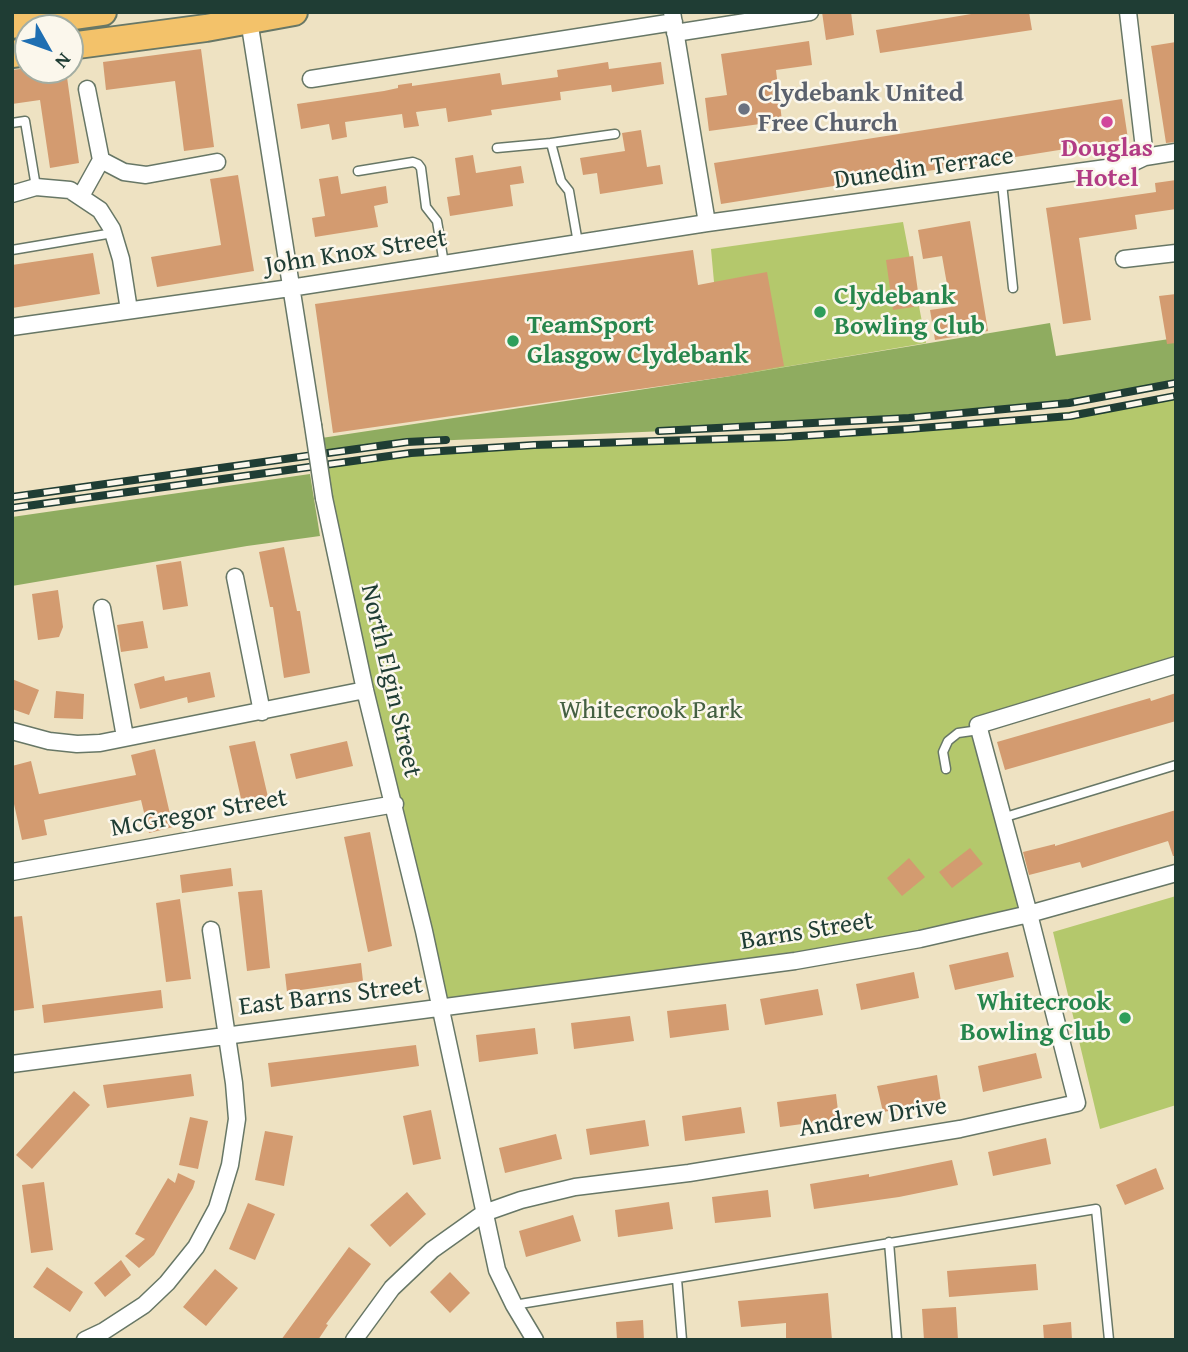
<!DOCTYPE html>
<html>
<head>
<meta charset="utf-8">
<style>
	body { margin:0 }
	#map { position:relative; width:1188px; height:1352px; overflow:hidden; background:#eee2c2; font-family:"Gentium Book Plus",serif }
	canvas { display:block }
	.frame { position:absolute; inset:0; border:14px solid #1f3d34; pointer-events:none }
	.north { position:absolute; left:14px; top:14px; width:70px; height:70px; box-sizing:border-box; background:#fbf7ec; border:2px solid #a3ada2; border-radius:50%; rotate:130deg; font-size:19px; font-weight:700; line-height:28px; text-align:center; color:#1f3d34 }
	.north::after { content:''; display:block; margin:auto; width:24px; height:32px; background:#1f6fb2; clip-path:polygon(50% 0,100% 100%,50% 72%,0 100%) }
</style>
</head>
<body>
<div id="map">
<canvas width="1188" height="1352"></canvas>
<div class="frame"></div>
<div class="north">N</div>
</div>
<script>
const ctx = document.querySelector('canvas').getContext('2d');
ctx.lineJoin = 'round';
function fill(path, color) { ctx.fillStyle = color; ctx.fill(path, 'evenodd'); }
const toPath = rows => new Path2D(rows.map(r => 'M' + r).join(''));
function strokePath(path, color, width, dash) { ctx.strokeStyle = color; ctx.lineWidth = width; ctx.lineCap = dash ? 'butt' : 'round'; ctx.setLineDash(dash || []); ctx.stroke(path); }
function label(font, color, halo, rows, align = 'center') {
  ctx.font = font + ' "Gentium Book Plus",serif'; ctx.lineWidth = 5; ctx.setLineDash([]); ctx.textBaseline = 'middle'; ctx.strokeStyle = halo; ctx.fillStyle = color; for (const [text, x, y, turn = 0] of rows) {
    ctx.save(); ctx.translate(x, y); ctx.rotate((+turn || 0) * Math.PI / 180); ctx.textAlign = isNaN(turn) ? turn : align; if (halo) ctx.strokeText(text, 0, 0); ctx.fillText(text, 0, 0); ctx.restore();
  }
}
fill(toPath([
	[903,222,926,343,731,376,714,282,711,249],
	[1176,395,1176,665,978,725,1029,914,920,939,440,1008,320,469,411,453,534,445,784,437,908,429,1066,412],
	[1176,896,1176,1105,1100,1129,1053,932]
]), '#b4c86c');
fill(toPath([
	[1050,323,1056,356,1176,338,1176,383,1069,403,909,418,783,426,407,442,317,455,315,439,731,376],
	[310,474,320,536,247,546,12,586,12,517]
]), '#8fac60');
fill(toPath([
	[822,12,851,12,854,35,826,40],
	[983,12,1029,12,1032,30,880,53,876,30],
	[809,41,812,65,776,70,782,121,709,131,705,98,727,95,721,54],
	[1176,42,1176,142,1166,143,1151,46],
	[201,49,214,147,184,151,175,81,106,90,103,62],
	[608,62,609,69,661,62,664,84,612,92,611,85,560,92,561,100,491,110,492,115,448,122,446,108,416,112,419,126,404,128,402,114,345,122,347,137,332,140,329,124,301,129,297,104,384,91,398,88,398,85,412,83,412,86,500,73,502,85,558,77,557,70],
	[28,68,28,70,66,70,79,163,50,168,40,100,12,104,12,70],
	[1122,99,1128,139,721,204,714,163],
	[641,130,647,167,660,165,663,184,600,194,597,173,583,175,580,158,625,151,622,133],
	[473,155,476,173,521,166,524,183,510,185,513,206,450,216,447,197,460,195,455,158],
	[238,175,254,271,157,287,151,257,221,245,210,179],
	[338,176,341,194,386,186,388,203,374,206,378,227,315,237,312,218,325,216,319,179],
	[1176,180,1176,209,1135,215,1137,229,1079,238,1091,320,1063,324,1046,208,1156,192,1155,183],
	[970,221,988,331,935,340,930,310,951,307,942,256,923,259,918,230],
	[693,250,698,285,767,272,784,366,731,376,333,433,315,304],
	[93,253,100,294,12,308,12,265],
	[913,256,920,306,893,310,886,260],
	[1176,294,1176,343,1167,344,1159,296],
	[284,547,297,611,300,611,310,673,284,678,273,607,270,607,259,552],
	[181,561,188,606,163,610,156,565],
	[58,590,63,627,59,637,38,640,32,594],
	[143,621,148,648,121,652,117,625],
	[210,672,215,697,188,703,187,697,140,709,134,684,164,676,165,681],
	[12,679,39,690,29,715,12,709],
	[56,691,84,694,83,719,54,718],
	[1176,693,1176,721,1005,770,997,742,1150,698,1151,701],
	[255,741,268,797,242,803,229,746],
	[347,741,353,766,296,779,290,754],
	[155,749,173,827,149,833,141,800,44,820,47,835,22,840,12,795,12,766,31,761,39,794,136,775,131,755],
	[1176,810,1176,856,1173,856,1168,841,1082,868,1080,862,1029,875,1023,852,1055,844,1055,846],
	[370,832,392,946,368,952,344,837],
	[970,848,983,864,952,888,939,872],
	[909,858,925,877,902,896,887,878],
	[231,868,233,886,182,893,180,875],
	[262,890,270,968,247,971,238,892],
	[180,899,191,979,166,982,156,903],
	[22,916,34,1008,12,1011,12,917],
	[1008,952,1014,977,955,990,949,965],
	[361,963,363,981,287,992,285,974],
	[914,972,919,998,861,1010,856,984],
	[818,989,823,1015,765,1025,760,999],
	[161,990,163,1008,44,1023,42,1005],
	[726,1004,729,1030,670,1038,667,1011],
	[630,1016,634,1041,574,1049,571,1023],
	[535,1028,538,1054,479,1062,476,1035],
	[416,1045,419,1066,271,1087,268,1063],
	[1036,1053,1042,1078,983,1092,978,1066],
	[191,1074,194,1096,107,1108,103,1085],
	[937,1075,941,1102,883,1112,877,1086],
	[74,1091,90,1105,32,1169,16,1155],
	[836,1094,839,1119,780,1127,777,1102],
	[741,1107,745,1133,685,1141,682,1116],
	[431,1110,441,1159,413,1165,403,1116],
	[190,1117,208,1121,198,1169,179,1165],
	[645,1120,649,1146,590,1155,586,1129],
	[265,1131,293,1136,284,1186,255,1180],
	[556,1134,562,1159,505,1173,499,1148],
	[1046,1138,1051,1164,993,1176,988,1152],
	[952,1160,958,1185,899,1197,814,1209,810,1184,869,1174,869,1177],
	[1156,1168,1164,1189,1125,1205,1116,1185],
	[178,1173,195,1181,193,1188,154,1255,139,1268,125,1256,145,1239,135,1234,168,1178,175,1183],
	[44,1182,53,1250,31,1253,22,1185],
	[768,1190,771,1217,715,1223,712,1197],
	[407,1192,426,1214,390,1247,370,1225],
	[669,1202,673,1229,618,1237,615,1210],
	[248,1203,275,1214,255,1260,229,1249],
	[573,1215,581,1241,526,1257,519,1231],
	[349,1247,371,1264,326,1324,328,1325,318,1340,281,1340],
	[121,1260,131,1275,105,1297,94,1283],
	[1036,1264,1038,1290,949,1297,947,1271],
	[47,1267,83,1292,70,1312,33,1287],
	[215,1269,238,1288,206,1326,183,1307],
	[450,1272,470,1293,450,1313,430,1292],
	[828,1293,832,1340,786,1340,786,1323,741,1327,738,1301],
	[956,1307,958,1340,924,1340,922,1309],
	[643,1320,644,1340,617,1340,616,1322],
	[1071,1322,1072,1340,1044,1340,1043,1325]
]), '#d39b70');
const service = toPath([
	[12,123,25,121,36,187],
	[551,143,615,134],
	[497,148,551,143,561,181,569,191,578,243],
	[358,171,413,162,418,164,421,168,426,207,437,221,444,264],
	[1002,183,1013,288],
	[12,250,113,233],
	[946,769,943,752,948,741,958,733,979,730],
	[1002,818,1176,765],
	[889,1242,897,1340],
	[677,1279,682,1340],
	[514,1305,1096,1209,1109,1340]
]);
const minor = toPath([
	[672,12,707,223],
	[1128,12,1145,157],
	[249,20,313,425],
	[675,33,810,12],
	[311,79,674,22],
	[101,160,124,172,146,175,217,162],
	[12,194,36,187,70,190,100,210,112,229,121,259,129,310],
	[81,196,101,160,87,89],
	[1124,259,1176,253],
	[12,327,290,288,707,223,1128,165,1145,157,1176,152],
	[324,498,365,690,424,931,497,1270,514,1305,535,1340],
	[235,577,262,712],
	[102,608,125,737],
	[12,731,49,741,77,744,100,743,365,690],
	[12,872,395,804],
	[12,1064,795,961,920,939,1029,914,1176,873],
	[85,1340,104,1331,144,1305,167,1283,196,1247,217,1208,230,1165,237,1119,234,1083,211,930],
	[354,1340,392,1288,432,1250,484,1213,521,1200,575,1187,689,1173,960,1129,1077,1103,1029,914,978,725,1176,665]
]);
const primary = toPath([
	[12,25,103,12],
	[70,46,206,28,294,12],
	[12,54,28,52]
]);
strokePath(service, '#677766', 11);
strokePath(minor, '#677766', 19);
strokePath(primary, '#677766', 30);
strokePath(service, '#fff', 8);
strokePath(minor, '#fff', 16);
strokePath(primary, '#f3c26a', 26);
const rail = toPath([
	[659,431,909,418,1069,403,1176,383],
	[12,497,407,442,446,440],
	[12,508,411,453,534,445,784,437,908,429,1070,416,1176,396]
]);
strokePath(rail, '#1f3d34', 8);
strokePath(rail, '#fbf7ec', 5, [16]);
const minorBridge = toPath([
	[313,425,324,498]
]);
strokePath(minorBridge, '#677766', 19, []);
strokePath(minorBridge, '#fff', 16);
for (const [x, y, r, color] of [
	[744,109,7,"#6b7280"],
	[1107,122,7,"#d1479c"],
	[820,312,7,"#2e9e5b"],
	[513,341,7,"#2e9e5b"],
	[1125,1018,7,"#2e9e5b"]
]) { const dot = new Path2D(); dot.arc(x, y, r, 0, 2 * Math.PI); ctx.fillStyle = color; ctx.fill(dot); strokePath(dot, '#fbf7ec', 2.5); }
label('bold 26px', '#5b616d', '#fbf7ec', [
	["Clydebank United",758,94],
	["Free Church",758,124]
], 'left');
label('bold 26px', '#b23c85', '#fbf7ec', [
	["Douglas",1107,149],
	["Hotel",1107,179]
]);
label('26px', '#1f3d34', '#fbf7ec', [
	["Dunedin Terrace",924,169,-8],
	["John Knox Street",356,253,-9],
	["North Elgin Street",390,681,77],
	["McGregor Street",199,814,-10],
	["Barns Street",807,932,-9],
	["East Barns Street",331,997,-7],
	["Andrew Drive",873,1118,-9]
]);
label('bold 26px', '#27864d', '#fbf7ec', [
	["Clydebank",834,297],
	["Bowling Club",834,327],
	["TeamSport",527,326],
	["Glasgow Clydebank",527,356],
	["Whitecrook",1111,1003,"right"],
	["Bowling Club",1111,1033,"right"]
], 'left');
label('26px', '#446042', '#fbf7ec', [
	["Whitecrook Park",651,711]
]);
</script>
</body>
</html>
